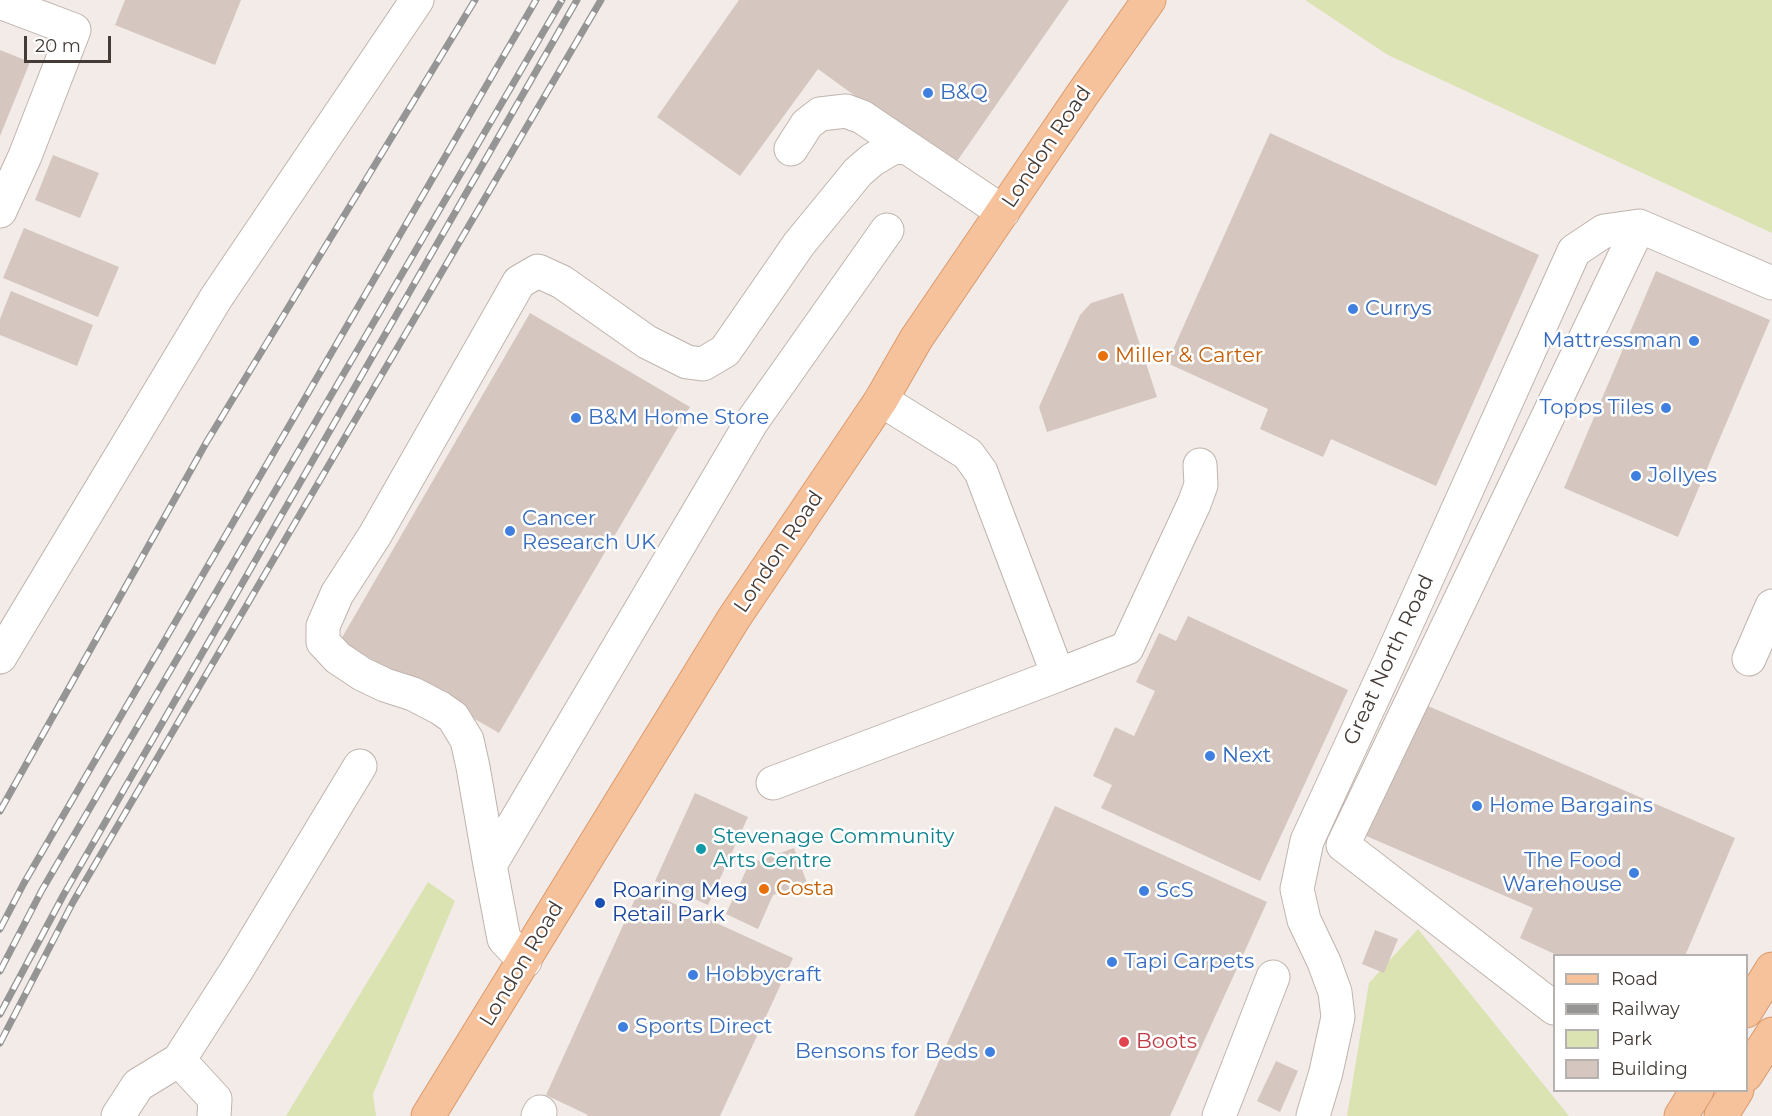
<!DOCTYPE html>
<html>
<head>
<meta charset="utf-8">
<style>
	body { margin:0 }
	#map { position:relative; width:1772px; height:1116px; overflow:hidden; background:#f2ebe7; font-family:Montserrat,sans-serif }
	canvas { display:block }
	.legend { position:absolute; left:1553px; top:954px; width:195px; height:138px; box-sizing:border-box; background:#fff; border:2px solid #b4b1af; margin:0; padding:8px 10px; list-style:none; font-size:18px; color:#443b36 }
	.legend li { display:flex; align-items:center; gap:12px; height:30px }
	.legend b { width:30px; border:2px solid #b4b1af }
	.scale { position:absolute; left:24px; top:36px; width:87px; height:27px; box-sizing:border-box; border:3px solid #443b36; border-top:0; padding-left:8px; font-size:18px; line-height:21px; white-space:nowrap; color:#443b36; -webkit-text-stroke:4px #fff; paint-order:stroke }
</style>
</head>
<body>
<div id="map">
<canvas width="1772" height="1116"></canvas>
<ul class="legend">
<li><b style="height:8px;background:#f6c29c"></b>Road</li>
<li><b style="height:8px;background:#959595"></b>Railway</li>
<li><b style="height:16px;background:#dbe3b2"></b>Park</li>
<li><b style="height:16px;background:#d5c7c0"></b>Building</li>
</ul>
<div class="scale">20 m</div>
</div>
<script>
const ctx = document.querySelector('canvas').getContext('2d');
ctx.lineJoin = 'round';
function fill(path, color) { ctx.fillStyle = color; ctx.fill(path, 'evenodd'); }
const toPath = rows => new Path2D(rows.map(r => 'M' + r).join(''));
function strokePath(path, color, width, dash) { ctx.strokeStyle = color; ctx.lineWidth = width; ctx.lineCap = dash ? 'butt' : 'round'; ctx.setLineDash(dash || []); ctx.stroke(path); }
function label(font, color, halo, rows, align = 'center') {
  ctx.font = font + ' Montserrat,sans-serif'; ctx.lineWidth = 5; ctx.setLineDash([]); ctx.textBaseline = 'middle'; ctx.strokeStyle = halo; ctx.fillStyle = color; for (const [text, x, y, turn = 0] of rows) {
    ctx.save(); ctx.translate(x, y); ctx.rotate((+turn || 0) * Math.PI / 180); ctx.textAlign = isNaN(turn) ? turn : align; if (halo) ctx.strokeText(text, 0, 0); ctx.fillText(text, 0, 0); ctx.restore();
  }
}
fill(toPath([
	[1305,0,1772,0,1772,233,1388,55],
	[428,882,455,901,373,1094,376,1116,286,1116],
	[1418,929,1569,1116,1347,1116,1369,983]
]), '#dbe3b2');
fill(toPath([
	[125,0,241,0,215,65,115,25],
	[739,0,1069,0,953,167,818,69,740,176,657,117],
	[0,50,30,62,0,136],
	[1270,133,1539,255,1436,486,1331,439,1323,457,1260,429,1268,409,1167,363],
	[53,155,99,173,80,218,35,200],
	[24,228,119,267,98,317,3,278],
	[1656,271,1770,320,1678,537,1564,488],
	[11,291,93,325,77,366,0,335,0,319],
	[1123,293,1157,397,1047,432,1039,407,1080,315,1091,303],
	[530,313,690,407,499,733,340,641],
	[1188,616,1348,690,1260,881,1101,808,1112,785,1093,776,1115,727,1134,736,1155,691,1136,682,1159,633,1176,641],
	[1421,703,1735,838,1685,956,1559,956,1520,938,1533,908,1364,835],
	[695,793,748,817,708,905,655,881],
	[1055,806,1267,902,1170,1116,914,1116],
	[794,848,807,883,773,895,758,929,726,914,749,864],
	[640,888,793,958,720,1116,587,1116,588,1115,546,1095],
	[1375,930,1398,939,1384,973,1362,964],
	[1276,1061,1298,1071,1280,1112,1257,1101]
]), '#d5c7c0');
const minor = toPath([
	[0,2,74,30,25,156,0,211],
	[791,149,807,124,820,114,846,111,862,117,1003,212],
	[881,400,968,454,981,472,1058,675,1127,648,1194,504,1201,485,1200,465],
	[0,657,216,298,417,0],
	[1749,659,1772,606],
	[773,783,1058,675],
	[490,865,473,767,467,740,453,717,440,708,413,694,385,685,362,674,338,658,323,642,323,626,337,594,375,535,519,282,538,271,562,282,647,342,687,362,703,364,725,351,799,244,858,172,872,160,892,148,905,147],
	[525,961,504,939,490,865,751,423,887,230],
	[1554,1008,1343,845,1639,226],
	[179,1060,215,1099,214,1116],
	[118,1116,138,1085,179,1060,238,968,360,766],
	[538,1116,540,1112],
	[1219,1116,1273,977],
	[1313,1116,1326,1072,1338,1017,1335,992,1324,962,1304,920,1297,889,1307,841,1388,665,1574,251,1604,231,1639,226,1772,283]
]);
const major = toPath([
	[1746,1011,1772,969],
	[1746,1075,1772,1034],
	[428,1116,734,618,881,400,916,339,1082,95,1149,0],
	[1681,1116,1697,1090],
	[1721,1116,1737,1090]
]);
strokePath(minor, '#bfb4ad', 35);
strokePath(major, '#da9a6d', 35);
strokePath(minor, '#fff', 33);
strokePath(major, '#f6c29c', 33);
const rail = toPath([
	[0,811,206,443,475,0],
	[0,929,24,883,536,0],
	[0,971,42,890,562,0],
	[0,1014,64,894,577,0],
	[0,1043,73,902,601,0]
]);
strokePath(rail, '#959595', 7);
strokePath(rail, '#fff', 4.5, [14]);
for (const [x, y, r, color] of [
	[928,93,6,"#3f7fe0"],
	[1353,309,6,"#3f7fe0"],
	[1694,341,6,"#3f7fe0"],
	[1103,356,6,"#e8710a"],
	[1666,408,6,"#3f7fe0"],
	[576,418,6,"#3f7fe0"],
	[1636,476,6,"#3f7fe0"],
	[510,531,6,"#3f7fe0"],
	[1210,756,6,"#3f7fe0"],
	[1477,806,6,"#3f7fe0"],
	[701,849,6,"#0f9aa8"],
	[1634,873,6,"#3f7fe0"],
	[764,889,6,"#e8710a"],
	[1144,891,6,"#3f7fe0"],
	[600,903,6,"#1a4fb4"],
	[1112,962,6,"#3f7fe0"],
	[693,975,6,"#3f7fe0"],
	[623,1027,6,"#3f7fe0"],
	[1124,1042,6,"#e0444e"],
	[990,1052,6,"#3f7fe0"]
]) { const dot = new Path2D(); dot.arc(x, y, r, 0, 2 * Math.PI); ctx.fillStyle = color; ctx.fill(dot); strokePath(dot, '#fff', 2); }
label('21px', '#366cbe', '#fff', [
	["B&Q",940,93],
	["Currys",1365,309],
	["Mattressman",1682,341,"right"],
	["Topps Tiles",1654,408,"right"],
	["B&M Home Store",588,418],
	["Jollyes",1648,476],
	["Cancer",522,519],
	["Research UK",522,543],
	["Next",1222,756],
	["Home Bargains",1489,806],
	["The Food",1622,861,"right"],
	["Warehouse",1622,885,"right"],
	["ScS",1156,891],
	["Tapi Carpets",1124,962],
	["Hobbycraft",705,975],
	["Sports Direct",635,1027],
	["Bensons for Beds",978,1052,"right"]
], 'left');
label('21px', '#443b36', '#fff', [
	["London Road",1047,147,-56],
	["London Road",779,552,-56],
	["Great North Road",1389,660,-65],
	["London Road",522,964,-59]
]);
label('21px', '#c56008', '#fff', [
	["Miller & Carter",1115,356],
	["Costa",776,889]
], 'left');
label('21px', '#0d838f', '#fff', [
	["Stevenage Community",713,837],
	["Arts Centre",713,861]
], 'left');
label('21px', '#164399', '#fff', [
	["Roaring Meg",612,891],
	["Retail Park",612,915]
], 'left');
label('21px', '#be3a42', '#fff', [
	["Boots",1136,1042]
], 'left');
</script>
</body>
</html>
